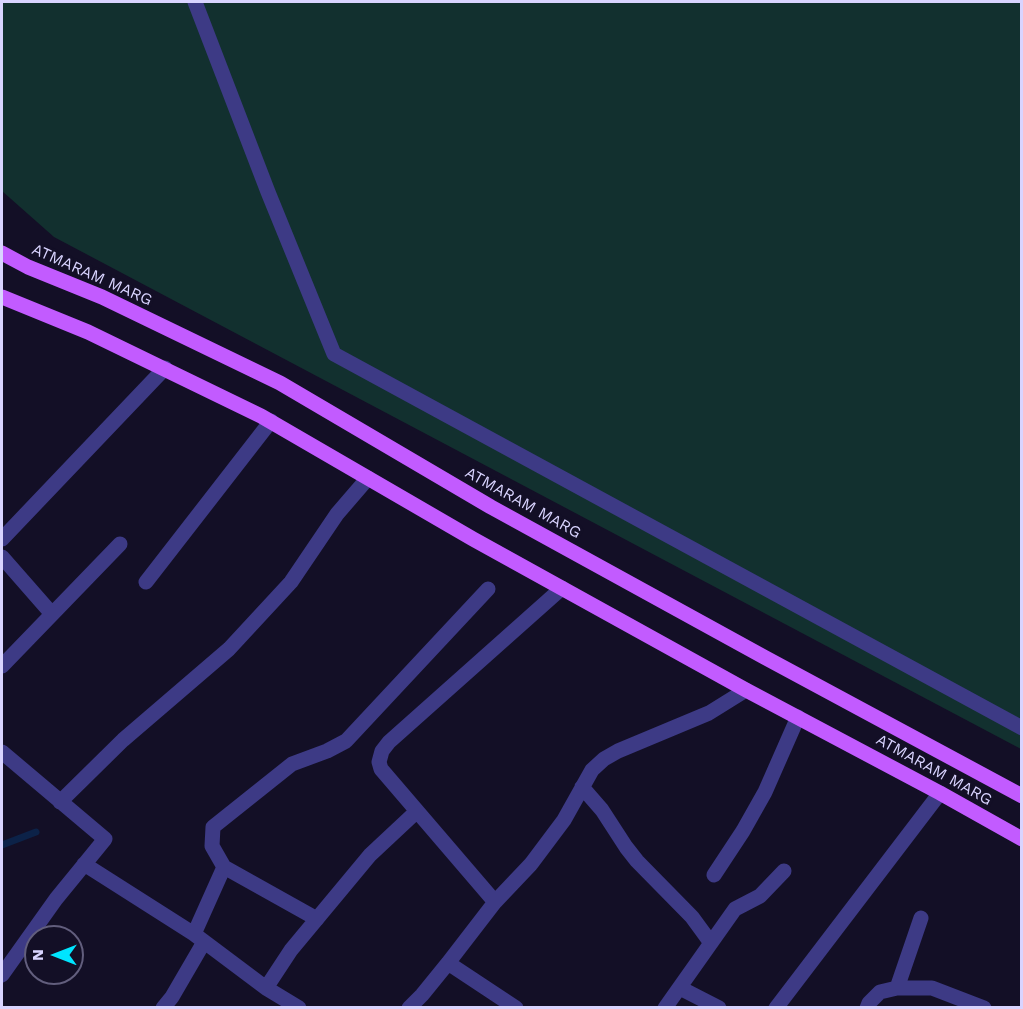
<!DOCTYPE html>
<html>
<head>
<meta charset="utf-8">
<style>
	body { margin:0 }
	#map { position:relative; width:1023px; height:1009px; overflow:hidden; background:#130f26; font-family:"Work Sans",sans-serif }
	canvas { display:block }
	.frame { position:absolute; inset:0; border:3px solid #d9d4ff; pointer-events:none }
	.north { position:absolute; left:24px; top:925px; width:60px; height:60px; box-sizing:border-box; background:#130f26; border:2px solid #625e7d; border-radius:50%; rotate:270deg; font-size:16px; font-weight:700; line-height:24px; text-align:center; color:#d9d4ff }
	.north::after { content:''; display:block; margin:auto; width:21px; height:27px; background:#00e5ff; clip-path:polygon(50% 0,100% 100%,50% 72%,0 100%) }
</style>
</head>
<body>
<div id="map">
<canvas width="1023" height="1009"></canvas>
<div class="frame"></div>
<div class="north">N</div>
</div>
<script>
const ctx = document.querySelector('canvas').getContext('2d');
ctx.lineJoin = 'round';
function fill(path, color) { ctx.fillStyle = color; ctx.fill(path, 'evenodd'); }
const toPath = rows => new Path2D(rows.map(r => 'M' + r).join(''));
function strokePath(path, color, width, dash) { ctx.strokeStyle = color; ctx.lineWidth = width; ctx.lineCap = dash ? 'butt' : 'round'; ctx.setLineDash(dash || []); ctx.stroke(path); }
function label(font, color, halo, rows, align = 'center') {
  ctx.font = font + ' "Work Sans",sans-serif'; ctx.lineWidth = 6; ctx.setLineDash([]); ctx.textBaseline = 'middle'; ctx.strokeStyle = halo; ctx.fillStyle = color; for (const [text, x, y, turn = 0] of rows) {
    ctx.save(); ctx.translate(x, y); ctx.rotate((+turn || 0) * Math.PI / 180); ctx.textAlign = isNaN(turn) ? turn : align; if (halo) ctx.strokeText(text, 0, 0); ctx.fillText(text, 0, 0); ctx.restore();
  }
}
fill(toPath([
	[2,2,1021,2,1021,749,54,237,2,191]
]), '#12302f');
strokePath(toPath([
	[2,845,36,832]
]), '#0c2248', 7);
strokePath(toPath([
	[195,2,268,192,334,354,1022,728],
	[2,539,165,368],
	[2,557,52,614],
	[146,582,271,421],
	[2,666,120,544],
	[2,752,105,839,56,899,2,975],
	[582,787,602,810,626,847,637,861,692,917,711,943],
	[60,802,123,740,229,649,291,582,337,514,368,478],
	[84,864,194,934,266,988,299,1008],
	[224,867,317,919],
	[714,875,743,831,765,792,798,717],
	[495,902,381,769,379,762,382,751,389,742,562,588],
	[194,934,224,867,212,846,213,827,292,764,327,751,346,741,488,589],
	[448,963,516,1008],
	[266,988,291,950,370,855,416,812],
	[680,988,719,1008],
	[897,988,932,988,984,1008],
	[163,1008,172,997,204,942],
	[409,1008,422,995,448,963,495,902,531,864,564,820,592,770,604,759,618,751,709,713,746,690],
	[665,1008,735,909,760,896,784,871],
	[776,1008,940,793],
	[867,1008,869,1003,880,992,897,988,921,918]
]), '#3d3a85', 15);
strokePath(toPath([
	[2,253,28,267,102,297,280,383,491,507,764,657,1022,796],
	[2,297,88,332,261,416,473,539,746,690,940,793,1022,839]
]), '#c25bff', 15);
label('16px', '#d9d4ff', '#130f26', [
	["ATMARAM MARG",92,275,24],
	["ATMARAM MARG",523,503,29],
	["ATMARAM MARG",934,770,29]
]);
</script>
</body>
</html>
